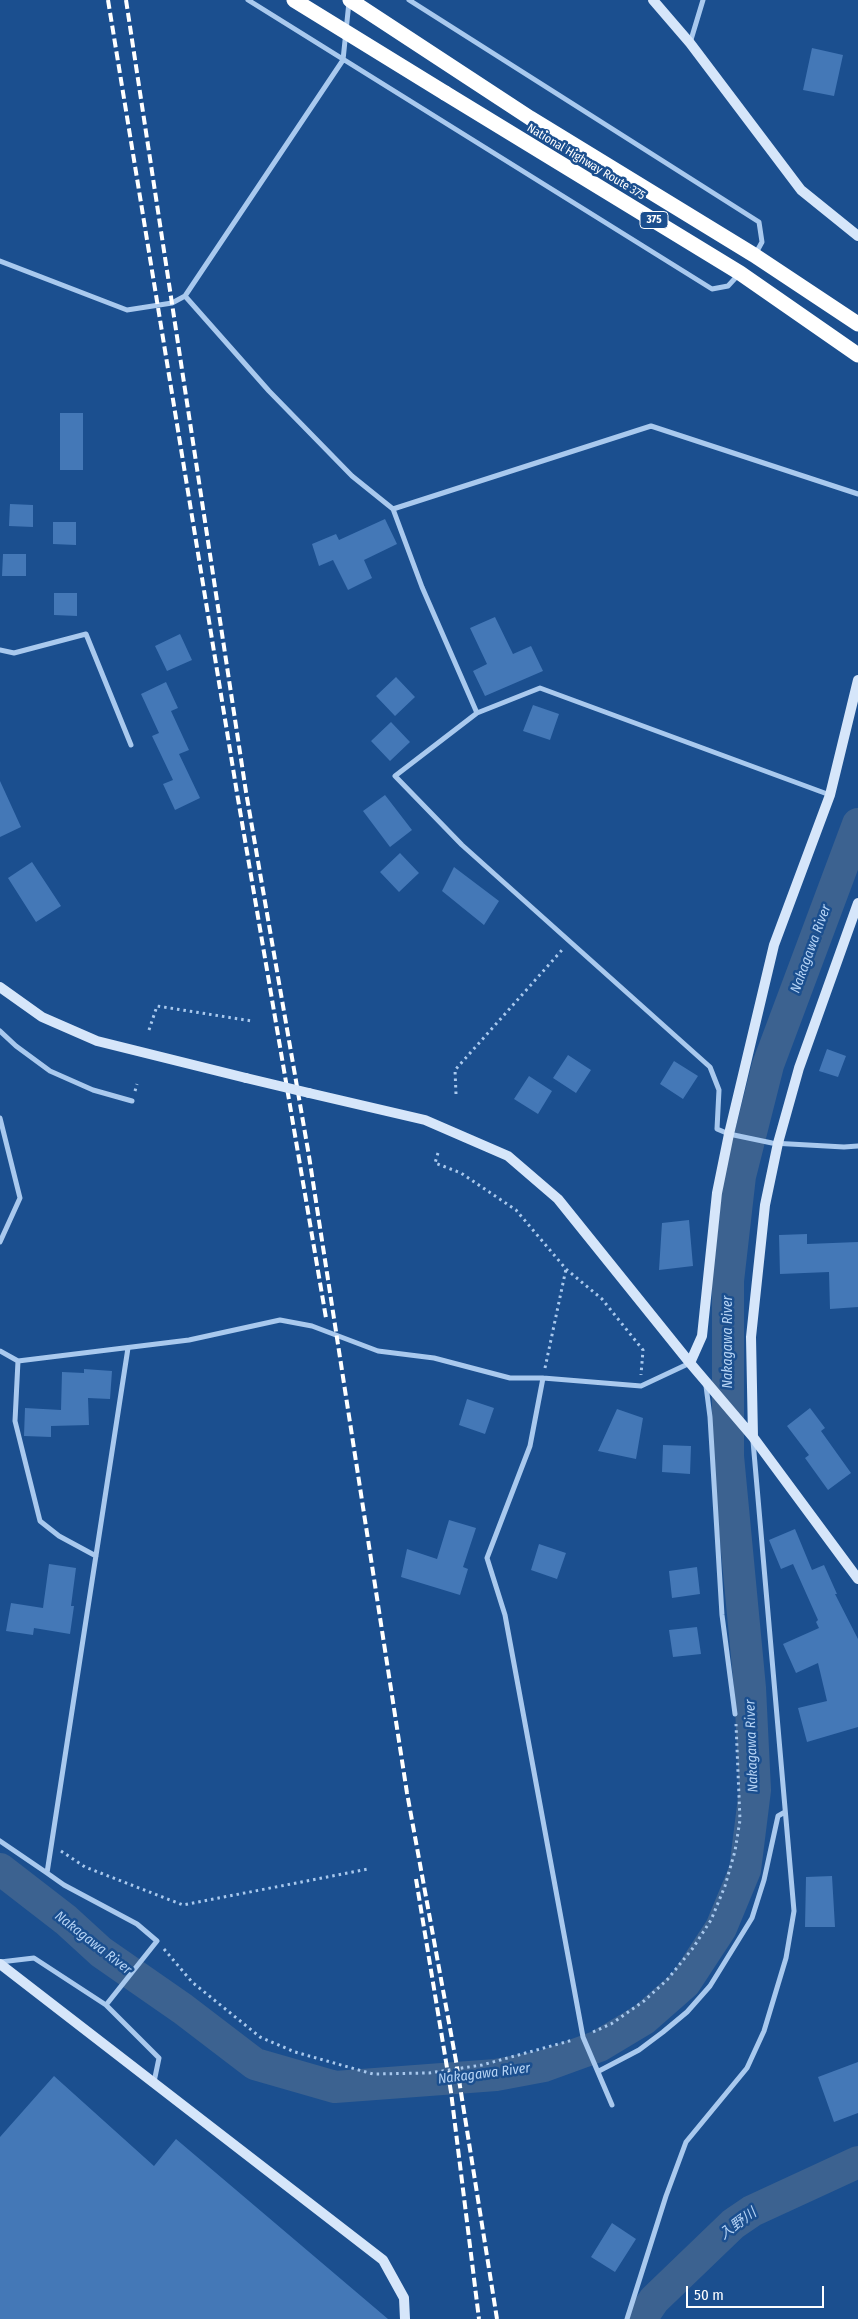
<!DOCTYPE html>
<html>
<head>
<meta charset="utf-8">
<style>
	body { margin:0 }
	#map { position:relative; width:858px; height:2319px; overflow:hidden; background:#1b4f8f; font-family:"Fira Sans Condensed",sans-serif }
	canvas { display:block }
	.scale { position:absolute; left:686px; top:2286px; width:138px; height:22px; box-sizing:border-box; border:2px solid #fff; border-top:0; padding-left:6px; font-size:15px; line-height:18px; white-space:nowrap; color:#fff; -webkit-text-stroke:4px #1b4f8f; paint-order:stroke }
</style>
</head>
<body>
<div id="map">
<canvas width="858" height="2319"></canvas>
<div class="scale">50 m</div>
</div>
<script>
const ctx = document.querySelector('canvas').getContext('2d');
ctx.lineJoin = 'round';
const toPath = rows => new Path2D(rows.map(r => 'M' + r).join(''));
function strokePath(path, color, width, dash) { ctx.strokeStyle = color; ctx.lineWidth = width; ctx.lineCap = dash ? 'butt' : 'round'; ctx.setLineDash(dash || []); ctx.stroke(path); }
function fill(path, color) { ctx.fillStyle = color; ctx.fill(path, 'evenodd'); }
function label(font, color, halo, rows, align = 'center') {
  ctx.font = font + ' "Fira Sans Condensed","Noto Sans JP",sans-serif'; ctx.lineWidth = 5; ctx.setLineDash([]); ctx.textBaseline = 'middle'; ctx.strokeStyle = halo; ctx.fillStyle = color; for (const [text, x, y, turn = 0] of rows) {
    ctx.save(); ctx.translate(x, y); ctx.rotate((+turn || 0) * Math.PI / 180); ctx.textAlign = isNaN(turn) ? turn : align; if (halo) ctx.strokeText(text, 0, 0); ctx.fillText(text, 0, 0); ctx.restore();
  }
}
strokePath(toPath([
	[0,1869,66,1920,101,1952,183,2009,255,2064,335,2087,496,2075,544,2066,599,2046,644,2019,685,1983,721,1928,745,1870,755,1790,750,1688,728,1456,728,1281,740,1176,768,1065,858,824],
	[641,2319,654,2300,733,2224,752,2211,858,2162]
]), '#3c6290', 32);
fill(toPath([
	[812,48,843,55,834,96,803,90],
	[60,413,83,413,83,470,60,470],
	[10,504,33,505,33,527,9,526],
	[385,519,397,544,364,560,372,578,348,590,333,560,319,566,312,544,336,534,339,540],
	[53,522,76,522,76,545,53,544],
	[3,554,26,554,26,576,2,576],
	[54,593,77,593,77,616,54,615],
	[495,617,513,654,531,646,543,671,485,696,473,671,487,664,470,628],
	[180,634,192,660,167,671,155,646],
	[396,677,415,697,395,716,376,696],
	[166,682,178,708,171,711,189,750,179,754,200,798,175,810,163,784,173,780,152,736,159,733,141,694],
	[533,705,559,714,550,740,523,731],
	[391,722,410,742,390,761,371,741],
	[0,781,21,827,0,837],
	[385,795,412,830,390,847,363,811],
	[400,853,419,873,399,892,380,872],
	[32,862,61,906,36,922,8,878],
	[454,867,499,901,484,925,442,891],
	[827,1049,846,1056,838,1077,819,1071],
	[568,1055,591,1070,576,1093,553,1078],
	[674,1061,698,1076,683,1099,660,1084],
	[529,1076,552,1091,538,1114,514,1099],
	[689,1220,693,1266,659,1270,662,1223],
	[807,1234,807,1244,858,1242,858,1307,830,1309,829,1272,780,1274,779,1235],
	[84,1369,112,1371,110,1399,88,1398,89,1425,51,1426,51,1437,24,1436,25,1408,61,1410,62,1372,84,1373],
	[467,1399,494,1408,485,1434,459,1425],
	[810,1408,825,1428,821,1431,851,1473,828,1490,805,1458,809,1455,787,1426],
	[617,1409,643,1418,636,1459,598,1451],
	[663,1445,691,1446,690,1474,662,1472],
	[449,1520,476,1528,463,1567,468,1569,460,1595,401,1577,407,1549,437,1559],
	[795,1529,812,1570,824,1565,837,1594,835,1594,858,1639,858,1727,807,1742,798,1708,827,1701,818,1663,796,1673,783,1644,819,1628,816,1622,818,1620,793,1564,781,1569,769,1540],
	[539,1544,566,1553,557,1579,531,1570],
	[49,1564,76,1568,71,1606,74,1606,70,1634,34,1628,33,1635,6,1631,11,1603,43,1608],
	[697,1567,700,1594,672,1598,669,1571],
	[697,1627,701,1654,673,1657,669,1630],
	[832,1876,835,1927,805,1927,806,1877],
	[858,2062,858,2113,834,2122,818,2077],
	[54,2076,154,2166,176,2139,388,2319,0,2319,0,2137],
	[612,2223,636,2239,615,2272,591,2257]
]), '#4478b7');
strokePath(toPath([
	[149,1030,157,1006,252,1021],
	[135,1091,137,1084],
	[456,1094,455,1070,562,950],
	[438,1153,435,1163,461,1173,516,1210,566,1269,602,1299,643,1350,641,1375],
	[545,1368,566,1269],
	[61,1851,85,1867,183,1905,368,1869],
	[164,1949,192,1982,260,2037,295,2052,373,2074,429,2073,482,2065,573,2040],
	[593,2032,611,2024,644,2001,667,1980,693,1948,711,1920,725,1886,735,1851,740,1820,736,1724]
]), '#a9c9ee', 3, [2.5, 4]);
strokePath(toPath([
	[248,0,712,289,728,286,739,274],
	[409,0,759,222,762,242,756,253],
	[690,43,703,0],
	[0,261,127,310,172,303,185,296,343,60,349,2],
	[185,296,269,391,352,476,393,509,422,587,477,713,395,776,462,845,710,1067,719,1090,717,1129,729,1134,772,1143,844,1147,858,1146],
	[393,509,651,426,858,494],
	[0,650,14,653,86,634,131,745],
	[477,713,540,688,830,795],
	[0,1031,16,1046,50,1071,93,1090,132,1101],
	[0,1118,20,1198,0,1242],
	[0,1351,18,1361,189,1340,280,1320,312,1326,378,1351,434,1358,510,1378,543,1378,641,1386,690,1363],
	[18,1361,15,1421,40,1521,59,1536,96,1556],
	[543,1378,530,1446,487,1558,505,1615,583,2037,612,2105],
	[706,1386,710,1417,722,1615,735,1714],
	[0,1841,47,1873],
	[0,1962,34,1958,106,2005,159,2058,154,2082],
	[106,2005,157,1941,137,1924,64,1885,47,1873,128,1348],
	[599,2071,639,2050,663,2032,687,2012,710,1986,752,1918,764,1880,778,1816,785,1812],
	[627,2319,666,2196,686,2142,747,2068,764,2031,786,1958,794,1911,753,1441]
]), '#a9c9ee', 5);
strokePath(toPath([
	[653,0,690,43,801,190,858,236],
	[0,987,42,1017,97,1041,246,1078],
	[309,1093,425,1120,508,1156,558,1199,690,1363,753,1437,858,1579],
	[690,1363,702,1336,717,1193,729,1134,774,945,830,795,858,680],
	[753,1437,751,1337,765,1205,778,1143,799,1068,858,903],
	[0,1964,383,2260,404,2298,405,2319]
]), '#d6e6fa', 10);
strokePath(toPath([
	[350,0,530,118,754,255,858,324],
	[445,93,740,273,858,355]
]), '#fff', 15);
strokePath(toPath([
	[108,0,237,793,326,1318],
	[126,0,246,792,309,1156,407,1793,456,2061,497,2319],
	[416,1879,451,2092,479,2319]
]), '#fff', 4, [9, 4]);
strokePath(toPath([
	[246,1078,309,1093]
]), '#d6e6fa', 10);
strokePath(toPath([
	[294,0,445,93]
]), '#fff', 15);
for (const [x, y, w] of [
	[654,220,28]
]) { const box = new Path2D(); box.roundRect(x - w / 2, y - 8.5, w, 17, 4); ctx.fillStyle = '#1b4f8f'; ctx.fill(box); strokePath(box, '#fff', 1); }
label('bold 11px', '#fff', null, [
	["375",654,220]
]);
label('12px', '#fff', '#1b4f8f', [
	["National Highway Route 375",586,162,31]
]);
label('italic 14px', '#b5d3f5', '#1b4f8f', [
	["Nakagawa River",811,949,-70],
	["Nakagawa River",728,1342,-90],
	["Nakagawa River",752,1746,-92],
	["Nakagawa River",93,1943,38],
	["Nakagawa River",484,2074,-7],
	["入野川",738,2224,-37]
]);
</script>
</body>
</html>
